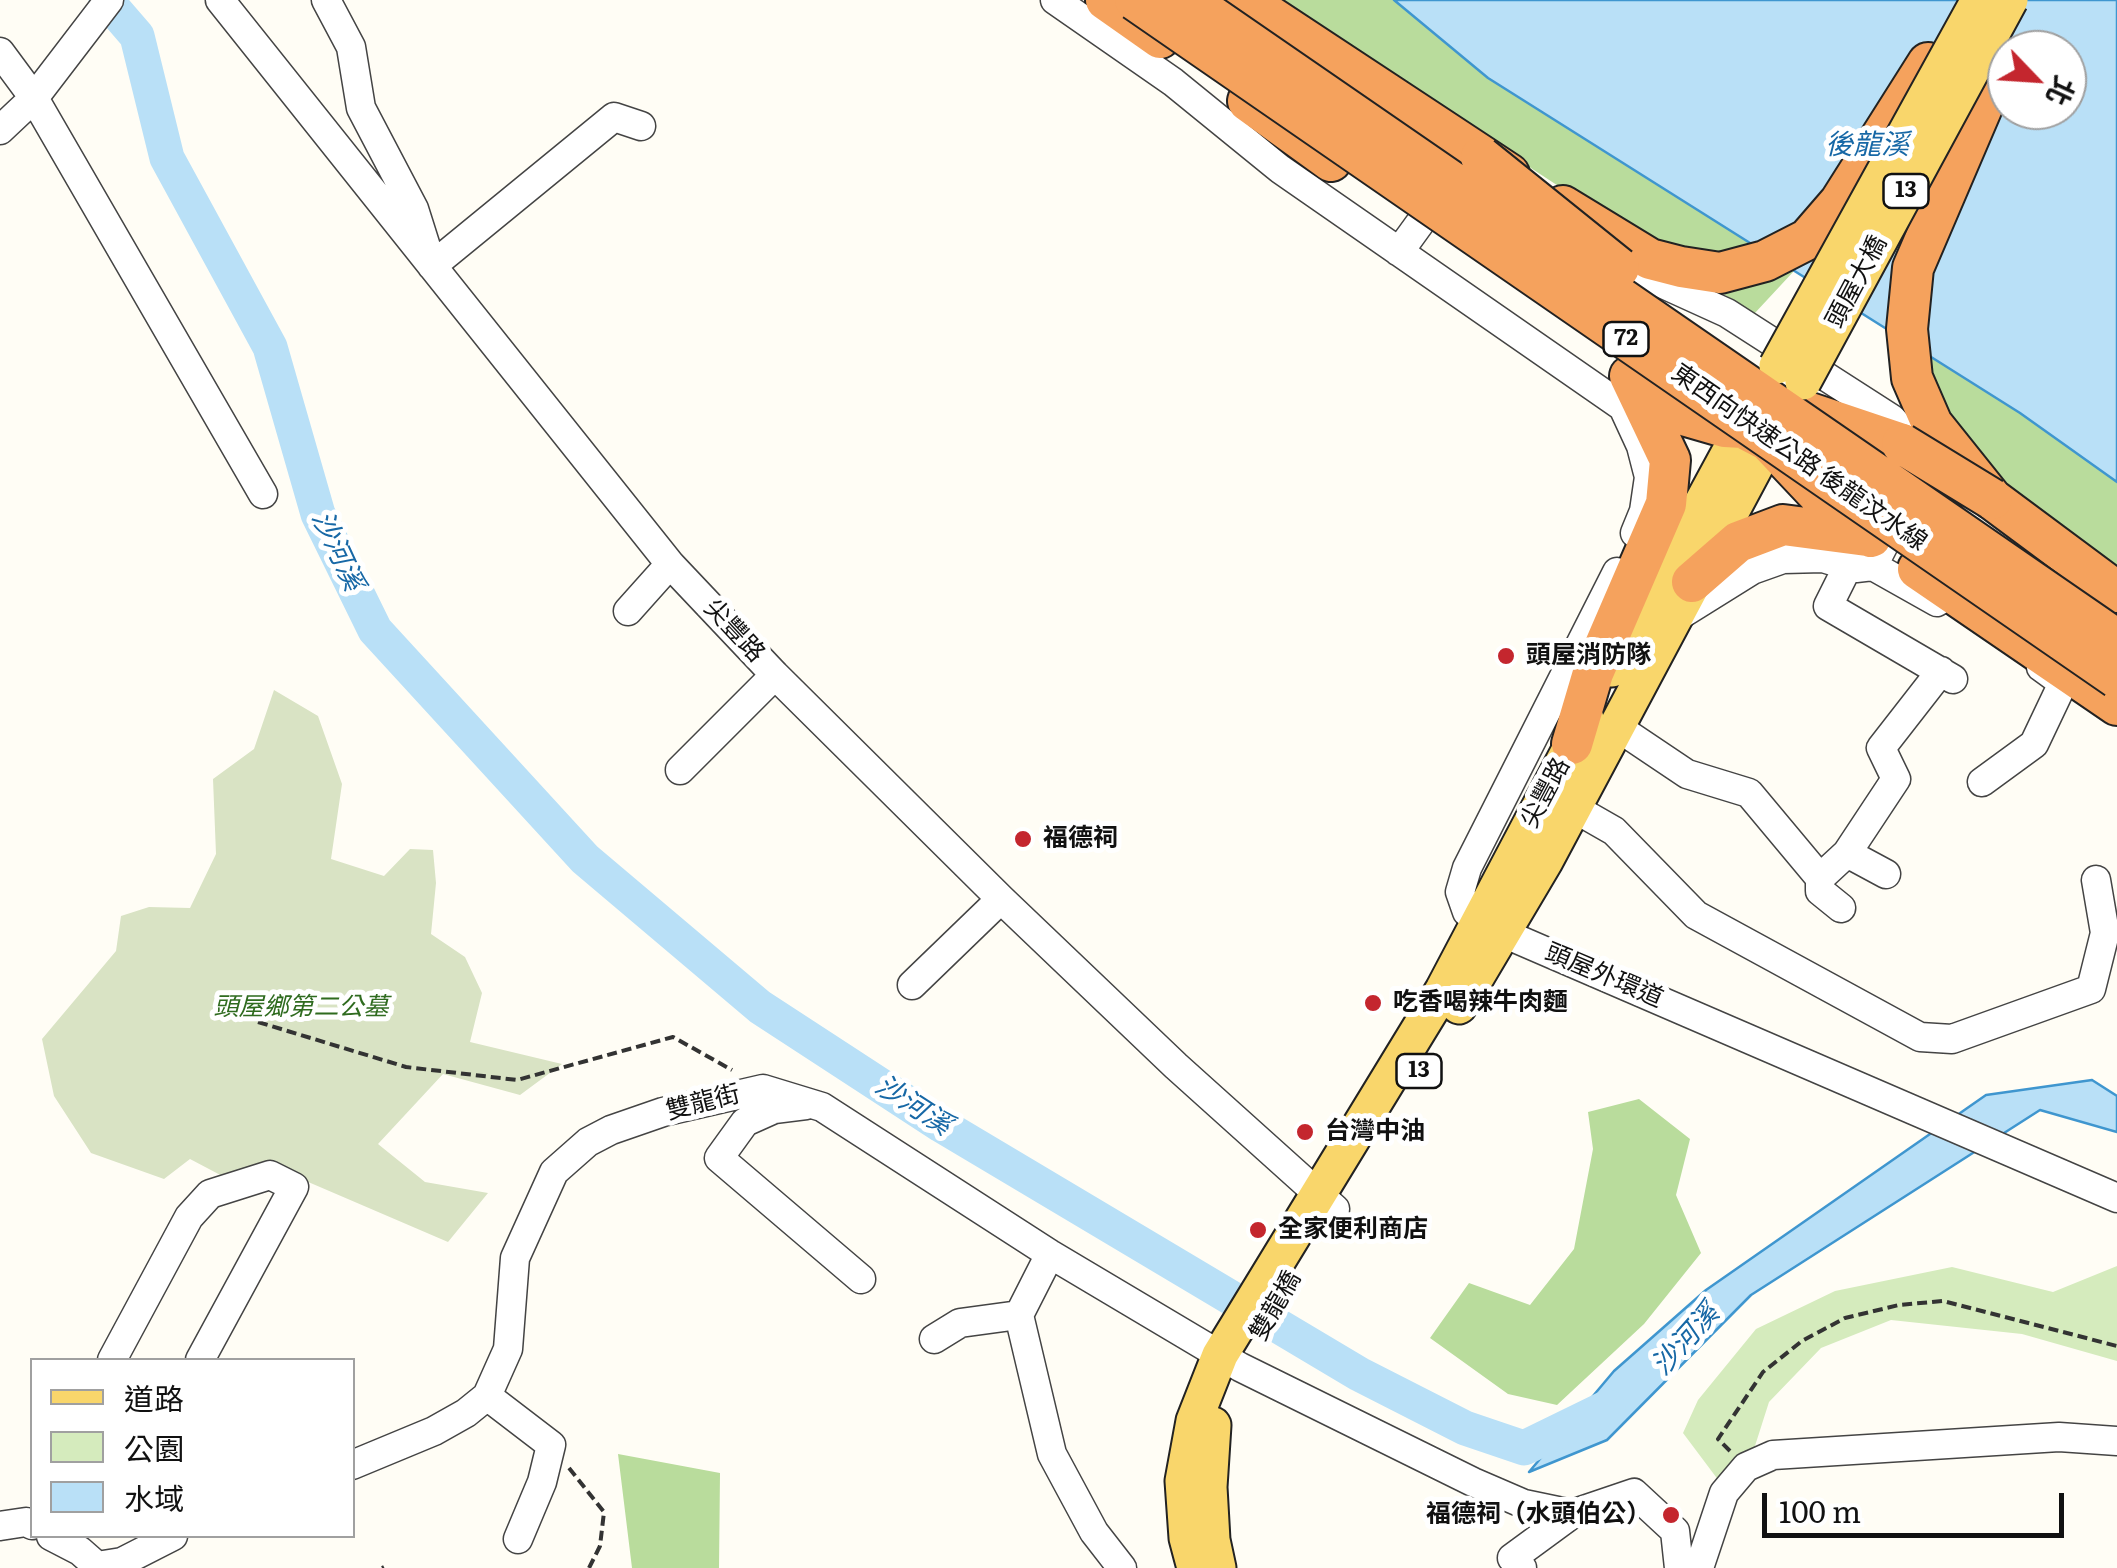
<!DOCTYPE html>
<html>
<head>
<meta charset="utf-8">
<style>
	body { margin:0 }
	#map { position:relative; width:2117px; height:1568px; overflow:hidden; background:#fffdf5; font-family:Literata,"Noto Sans TC",serif }
	canvas { display:block }
	.legend { position:absolute; left:30px; top:1358px; width:325px; height:180px; box-sizing:border-box; background:#fff; border:2px solid #a0a0a0; margin:0; padding:12px 18px; list-style:none; font-size:30px; color:#111 }
	.legend li { display:flex; align-items:center; gap:20px; height:50px }
	.legend b { width:50px; border:2px solid #a0a0a0 }
	.north { position:absolute; left:1987px; top:30px; width:100px; height:100px; box-sizing:border-box; background:#fff; border:2px solid #a0a0a0; border-radius:50%; rotate:115deg; font-size:28px; font-weight:700; line-height:40px; text-align:center; color:#111 }
	.north::after { content:''; display:block; margin:auto; width:35px; height:45px; background:#c4262e; clip-path:polygon(50% 0,100% 100%,50% 72%,0 100%) }
	.scale { position:absolute; left:1762px; top:1493px; width:302px; height:45px; box-sizing:border-box; border:5px solid #111; border-top:0; padding-left:12px; font-size:30px; line-height:35px; white-space:nowrap; color:#111; -webkit-text-stroke:8px #fff; paint-order:stroke }
</style>
</head>
<body>
<div id="map">
<canvas width="2117" height="1568"></canvas>
<ul class="legend">
<li><b style="height:12px;background:#f9d66b"></b>道路</li>
<li><b style="height:28px;background:#d5ebbd"></b>公園</li>
<li><b style="height:28px;background:#b9e0f7"></b>水域</li>
</ul>
<div class="north">北</div>
<div class="scale">100 m</div>
</div>
<script>
const ctx = document.querySelector('canvas').getContext('2d');
ctx.lineJoin = 'round';
function fill(path, color) { ctx.fillStyle = color; ctx.fill(path, 'evenodd'); }
const toPath = rows => new Path2D(rows.map(r => 'M' + r).join(''));
function strokePath(path, color, width, dash) { ctx.strokeStyle = color; ctx.lineWidth = width; ctx.lineCap = dash ? 'butt' : 'round'; ctx.setLineDash(dash || []); ctx.stroke(path); }
function label(font, color, halo, rows, align = 'center') {
  ctx.font = font + ' Literata,"Noto Sans TC",serif'; ctx.lineWidth = 10; ctx.setLineDash([]); ctx.textBaseline = 'middle'; ctx.strokeStyle = halo; ctx.fillStyle = color; for (const [text, x, y, turn = 0] of rows) {
    ctx.save(); ctx.translate(x, y); ctx.rotate((+turn || 0) * Math.PI / 180); ctx.textAlign = isNaN(turn) ? turn : align; if (halo) ctx.strokeText(text, 0, 0); ctx.fillText(text, 0, 0); ctx.restore();
  }
}
fill(toPath([
	[2117,1266,2117,1361,2022,1334,1891,1320,1821,1348,1769,1402,1754,1449,1719,1481,1683,1433,1698,1400,1756,1329,1835,1291,1952,1267,2053,1292]
]), '#d5ebbd');
fill(toPath([
	[1274,0,1394,0,1488,78,1794,271,1754,314],
	[1926,354,2020,413,2117,482,2117,571,2015,498,1932,401],
	[1639,1099,1690,1139,1676,1195,1701,1253,1644,1324,1557,1405,1508,1394,1430,1338,1469,1283,1530,1305,1574,1249,1593,1149,1588,1112],
	[618,1454,720,1473,719,1568,632,1568]
]), '#b9dc9c');
fill(toPath([
	[274,690,318,716,342,784,331,859,384,876,410,849,433,850,436,883,431,934,465,957,482,993,470,1042,562,1064,520,1095,443,1074,378,1144,425,1182,488,1193,448,1242,264,1163,226,1178,190,1159,164,1179,91,1153,54,1096,42,1039,116,951,121,916,149,907,190,908,216,854,213,779,254,749]
]), '#d9e3c4');
const water = toPath([
	[1394,0,2117,0,2117,482,2020,413,1488,78,1394,0],
	[2007,50,2067,50,2067,110,2007,110,2007,50],
	[2092,1080,2117,1096,2117,1132,2040,1110,1751,1295,1607,1440,1529,1472,1614,1371,1706,1290,1986,1095,2092,1080]
]);
fill(water, '#b9e0f7');
strokePath(water, '#3f96cf', 2.5);
strokePath(toPath([
	[106,0,137,36,167,158,270,347,318,514,375,630,585,859,760,1007,941,1125,1359,1374,1465,1428,1524,1448,1608,1407]
]), '#b9e0f7', 35);
const minor = toPath([
	[220,0,670,564,775,675,1001,899,1176,1066,1335,1209],
	[326,0,351,47,361,108,414,209,432,266,614,117,641,126],
	[1055,0,1173,82,1280,169,1623,407,1641,446,1649,477,1644,511,1635,533],
	[0,52,34,98,263,494],
	[0,130,34,98,109,0],
	[1399,252,1441,194,1444,195],
	[1628,268,1727,313,1892,419,1916,446],
	[1848,566,1828,606,1953,679],
	[1873,566,1895,523],
	[1617,572,1467,868,1460,892,1467,912,1503,933,2117,1198],
	[628,611,670,564],
	[1675,618,1752,570,1783,559,1823,558,1856,568,1873,566,1937,602],
	[1617,727,1687,774,1749,793,1820,878,1847,853,1886,874],
	[680,770,775,675],
	[1982,782,2034,744,2063,683,2041,667],
	[1572,807,1614,831,1696,915,1920,1037,1952,1039,2091,989,2105,933,2096,880],
	[1847,853,1896,779,1881,748,1941,671],
	[1820,878,1820,891,1841,908],
	[912,985,1001,899],
	[806,1105,774,1109,745,1122,719,1158,861,1279],
	[1050,1254,1019,1315,1052,1454,1094,1532,1122,1568],
	[934,1339,960,1323,1019,1315],
	[112,1360,189,1217,210,1194,270,1175,294,1187,200,1360],
	[487,1396,551,1445,542,1482,518,1539],
	[352,1465,434,1431,466,1413,487,1396,508,1349,515,1258,554,1172,588,1142,611,1130,663,1112,763,1089,822,1107,1050,1254,1240,1367,1473,1482,1524,1504,1572,1514,1634,1493,1675,1531,1679,1568],
	[0,1526,26,1522,32,1525],
	[51,1536,80,1551,97,1566,122,1562,173,1536],
	[1522,1568,1512,1558,1572,1514],
	[1699,1568,1724,1493,1746,1467,1773,1455,2059,1437,2117,1441]
]);
const major = toPath([
	[1612,669,1754,407],
	[1459,1006,1545,861,1780,420],
	[1213,1425,1209,1487,1212,1540,1218,1568],
	[1195,1568,1187,1538,1183,1481,1194,1421,1220,1355,1443,990,1586,719]
]);
const highway = toPath([
	[1106,0,1160,38],
	[1245,0,1509,174],
	[1989,36,1994,79,1913,268,1907,329,1912,378,1932,424,1992,499,2117,592],
	[1248,101,1331,161],
	[1563,206,1650,259,1681,267,1720,273,1765,261,1808,239,1840,202,1928,63],
	[1638,381,1687,416,1725,427,1743,428,1768,441,1817,493,1871,537],
	[1792,407,1902,444],
	[1918,569,2117,705],
	[1692,582,1738,542,1783,525,1867,536],
	[1572,744,1593,673,1666,504,1670,460,1630,376]
]);
strokePath(minor, '#444', 31);
strokePath(major, '#222', 39);
strokePath(highway, '#222', 44);
strokePath(toPath([
	[258,1022,406,1067,517,1080,673,1037,732,1070],
	[1730,1451,1718,1439,1763,1372,1802,1341,1845,1318,1899,1305,1943,1301,2117,1346],
	[569,1468,604,1512,600,1546,589,1568],
	[382,1568,384,1567]
]), '#333', 4, [10, 5]);
strokePath(minor, '#fff', 28);
strokePath(major, '#f9d66b', 35);
strokePath(highway, '#f5a25d', 40);
const majorBridge = toPath([
	[1777,366,1979,0],
	[1803,382,2010,0]
]);
const highwayBridge = toPath([
	[1135,0,2117,678],
	[1188,0,2117,640],
	[1481,157,1619,268],
	[1902,444,1992,499]
]);
strokePath(majorBridge, '#222', 39, []);
strokePath(highwayBridge, '#222', 44, []);
strokePath(majorBridge, '#f9d66b', 35);
strokePath(highwayBridge, '#f5a25d', 40);
for (const [x, y, r, color] of [
	[1506,656,10,"#c4262e"],
	[1023,839,10,"#c4262e"],
	[1373,1003,10,"#c4262e"],
	[1305,1132,10,"#c4262e"],
	[1258,1230,10,"#c4262e"],
	[1671,1515,10,"#c4262e"]
]) { const dot = new Path2D(); dot.arc(x, y, r, 0, 2 * Math.PI); ctx.fillStyle = color; ctx.fill(dot); strokePath(dot, '#fff', 4); }
for (const [x, y, w] of [
	[1906,191,45],
	[1626,339,45],
	[1419,1071,45]
]) { const box = new Path2D(); box.roundRect(x - w / 2, y - 17, w, 34, 8); ctx.fillStyle = '#fff'; ctx.fill(box); strokePath(box, '#111', 2.5); }
label('bold 22px', '#111', null, [
	["13",1906,191],
	["72",1626,339],
	["13",1419,1071]
]);
label('25px', '#111', '#fff', [
	["頭屋大橋",1857,282,-62],
	["東西向快速公路 後龍汶水線",1799,458,35],
	["尖豐路",734,631,47],
	["尖豐路",1546,793,-62],
	["頭屋外環道",1604,976,23],
	["雙龍街",703,1103,-14],
	["雙龍橋",1276,1306,-60]
]);
label('bold 25px', '#111', '#fff', [
	["頭屋消防隊",1526,656],
	["福德祠",1043,839],
	["吃香喝辣牛肉麵",1393,1003],
	["台灣中油",1325,1132],
	["全家便利商店",1278,1230],
	["福德祠（水頭伯公）",1651,1515,"right"]
], 'left');
label('italic 25px', '#2f6b1f', '#fff', [
	["頭屋鄉第二公墓",301,1008]
]);
label('italic 28px', '#1768a6', '#fff', [
	["後龍溪",1867,146],
	["沙河溪",337,551,65],
	["沙河溪",913,1106,33],
	["沙河溪",1686,1340,-48]
]);
</script>
</body>
</html>
